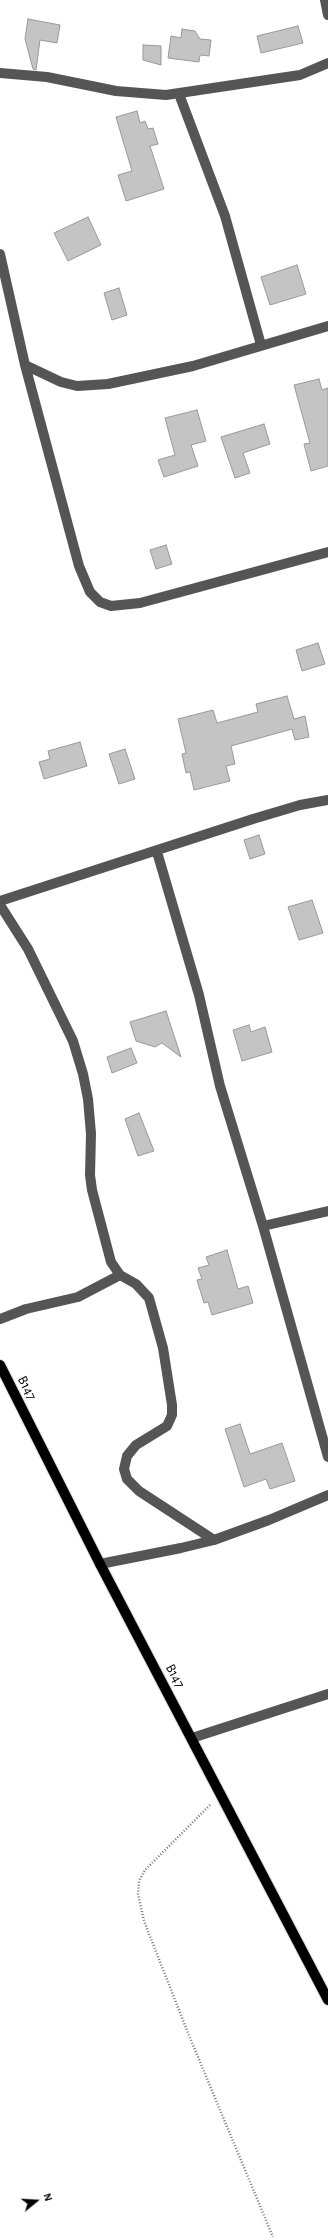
<!DOCTYPE html>
<html>
<head>
<meta charset="utf-8">
<style>
	body { margin:0 }
	#map { position:relative; width:328px; height:2237px; overflow:hidden; background:#fff; font-family:"Alegreya Sans",sans-serif }
	canvas { display:block }
	.north { position:absolute; left:16px; top:2181px; width:40px; height:40px; -webkit-text-stroke:3px #fff; paint-order:stroke; rotate:72deg; font-size:11px; font-weight:700; line-height:16px; text-align:center; color:#000 }
	.north::after { content:''; display:block; margin:auto; width:14px; height:18px; background:#000; clip-path:polygon(50% 0,100% 100%,50% 72%,0 100%) }
</style>
</head>
<body>
<div id="map">
<canvas width="328" height="2237"></canvas>
<div class="north">N</div>
</div>
<script>
const ctx = document.querySelector('canvas').getContext('2d');
ctx.lineJoin = 'round';
function fill(path, color) { ctx.fillStyle = color; ctx.fill(path, 'evenodd'); }
const toPath = rows => new Path2D(rows.map(r => 'M' + r).join(''));
function strokePath(path, color, width, dash) { ctx.strokeStyle = color; ctx.lineWidth = width; ctx.lineCap = dash ? 'butt' : 'round'; ctx.setLineDash(dash || []); ctx.stroke(path); }
function label(font, color, halo, rows, align = 'center') {
  ctx.font = font + ' "Alegreya Sans",sans-serif'; ctx.lineWidth = 3.5; ctx.setLineDash([]); ctx.textBaseline = 'middle'; ctx.strokeStyle = halo; ctx.fillStyle = color; for (const [text, x, y, turn = 0] of rows) {
    ctx.save(); ctx.translate(x, y); ctx.rotate((+turn || 0) * Math.PI / 180); ctx.textAlign = isNaN(turn) ? turn : align; if (halo) ctx.strokeText(text, 0, 0); ctx.fillText(text, 0, 0); ctx.restore();
  }
}
const building = toPath([
	[28,19,60,25,57,43,40,40,36,70,33,69,25,39,28,19],
	[298,26,303,43,261,53,257,36,298,26],
	[182,29,195,31,200,39,211,40,209,56,200,55,199,62,168,58,171,36,181,38,182,29],
	[143,45,161,46,161,65,143,60,143,45],
	[137,111,140,123,145,121,148,129,153,128,158,144,150,146,164,189,126,201,118,175,132,171,116,117,137,111],
	[88,217,101,245,68,261,54,233,88,217],
	[297,265,306,294,270,305,261,277,297,265],
	[119,288,127,315,112,320,104,293,119,288],
	[319,379,322,390,328,388,328,466,311,471,304,444,310,443,294,385,319,379],
	[197,410,206,441,191,445,198,466,164,477,158,460,175,455,165,418,197,410],
	[264,424,270,444,243,453,250,473,235,478,221,437,264,424],
	[166,545,172,564,156,569,150,550,166,545],
	[318,643,325,664,302,671,296,650,318,643],
	[287,696,294,719,305,716,309,737,295,740,292,729,231,746,235,764,226,766,230,781,194,790,190,772,186,773,182,754,186,753,178,719,213,710,217,723,258,712,256,704,287,696],
	[80,742,87,766,44,779,39,762,50,759,48,751,80,742],
	[125,749,135,779,119,784,109,754,125,749],
	[259,835,265,854,250,859,244,840,259,835],
	[312,900,323,933,299,940,288,907,312,900],
	[166,1011,181,1057,162,1043,155,1047,136,1041,130,1022,166,1011],
	[249,1025,251,1032,265,1027,272,1052,242,1061,233,1030,249,1025],
	[131,1048,137,1063,112,1073,107,1057,131,1048],
	[139,1113,154,1151,138,1156,125,1119,139,1113],
	[227,1250,238,1289,248,1286,253,1303,212,1315,208,1302,204,1303,197,1280,202,1279,198,1268,209,1265,206,1257,227,1250],
	[240,1424,250,1454,282,1443,295,1481,270,1489,266,1479,244,1487,225,1429,240,1424]
]);
fill(building, '#c4c4c4');
strokePath(building, '#999', 1);
const major = toPath([
	[0,1365,100,1564,328,2000]
]);
strokePath(major, '#dbdbdb', 12);
strokePath(toPath([
	[210,1805,145,1870,139,1881,138,1894,144,1921,188,2033,273,2237]
]), '#777', 2.5, [1, 2]);
strokePath(toPath([
	[325,0,328,15],
	[0,73,47,77,116,91,166,95,300,75,328,63],
	[179,94,225,216,261,345],
	[0,254,25,365,79,566,90,592,100,602,111,606,140,603,328,552],
	[25,365,61,382,77,386,108,384,193,366,328,326],
	[157,852,199,995,220,1086,263,1226,328,1457],
	[0,901,253,819,300,805,328,800],
	[0,905,28,949,73,1041,83,1074,88,1099,91,1134,90,1175,92,1190,111,1262,120,1275,136,1284,149,1298,163,1348,172,1405,172,1415,167,1426,136,1445,127,1456,124,1469,127,1479,139,1491,214,1540],
	[263,1226,328,1211],
	[0,1319,26,1309,78,1297,120,1275],
	[100,1564,181,1548,214,1540,269,1520,328,1495],
	[192,1738,328,1694]
]), '#555', 10);
strokePath(major, '#000', 10);
label('14px', '#000', '#fff', [
	["B147",27,1388,63],
	["B147",175,1676,62]
]);
</script>
</body>
</html>
